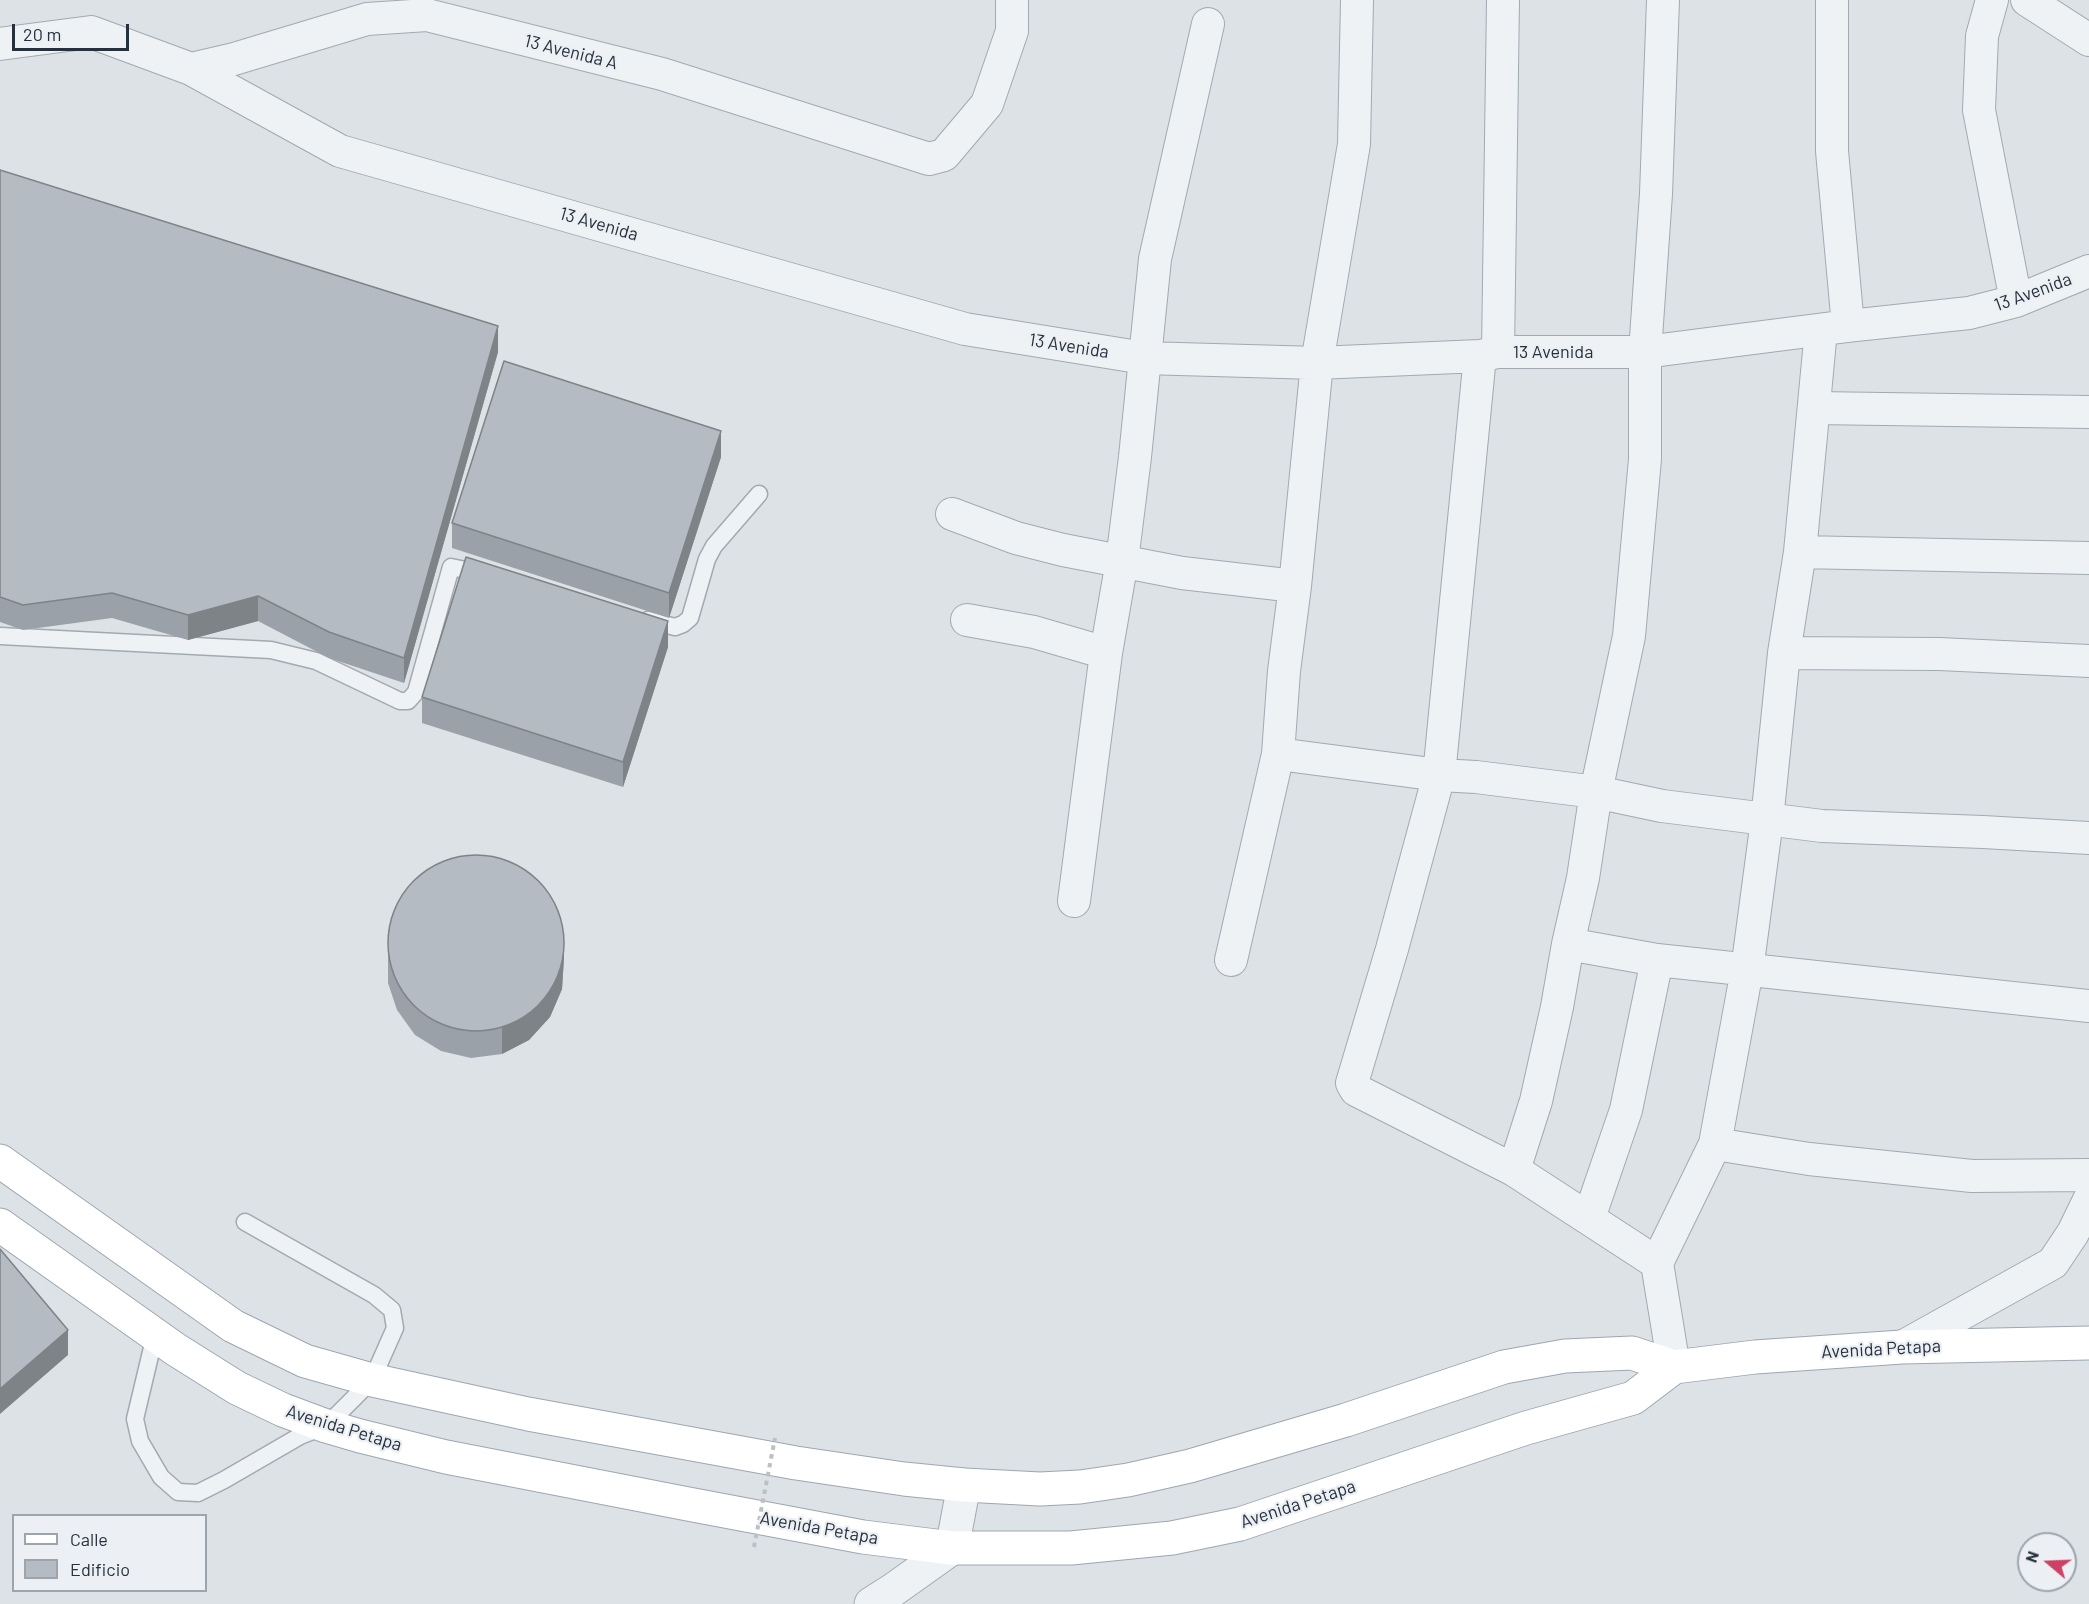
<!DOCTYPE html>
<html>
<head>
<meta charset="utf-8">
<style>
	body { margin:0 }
	#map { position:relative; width:2089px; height:1604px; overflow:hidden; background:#dde2e7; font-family:Barlow,sans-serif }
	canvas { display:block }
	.legend { position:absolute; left:12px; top:1514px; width:195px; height:78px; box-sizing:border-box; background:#ecf0f4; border:2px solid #9da4ab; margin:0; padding:8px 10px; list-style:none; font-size:18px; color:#27313d }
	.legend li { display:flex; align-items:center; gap:12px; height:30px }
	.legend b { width:30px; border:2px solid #9da4ab }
	.north { position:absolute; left:2017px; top:1532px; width:60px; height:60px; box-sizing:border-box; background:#ecf0f4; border:2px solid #9da4ab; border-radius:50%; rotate:289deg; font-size:16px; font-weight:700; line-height:24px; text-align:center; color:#27313d }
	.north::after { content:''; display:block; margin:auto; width:21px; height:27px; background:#cc4164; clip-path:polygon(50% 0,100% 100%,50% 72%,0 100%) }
	.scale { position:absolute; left:12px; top:24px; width:117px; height:27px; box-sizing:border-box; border:3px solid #27313d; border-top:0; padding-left:8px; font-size:18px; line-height:21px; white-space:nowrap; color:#27313d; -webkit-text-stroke:4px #ecf0f4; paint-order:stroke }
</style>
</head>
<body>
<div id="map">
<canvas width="2089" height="1604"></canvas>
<ul class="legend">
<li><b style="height:8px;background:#fff"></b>Calle</li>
<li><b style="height:16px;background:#b4bbc3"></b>Edificio</li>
</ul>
<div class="north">N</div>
<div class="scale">20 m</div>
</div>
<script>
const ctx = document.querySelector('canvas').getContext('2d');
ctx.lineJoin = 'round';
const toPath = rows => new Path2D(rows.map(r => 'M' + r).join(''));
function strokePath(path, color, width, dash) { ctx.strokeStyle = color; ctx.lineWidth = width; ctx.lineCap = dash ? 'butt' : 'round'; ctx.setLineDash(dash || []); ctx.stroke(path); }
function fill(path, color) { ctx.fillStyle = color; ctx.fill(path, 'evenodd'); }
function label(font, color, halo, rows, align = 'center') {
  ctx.font = font + ' Barlow,sans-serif'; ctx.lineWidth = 4.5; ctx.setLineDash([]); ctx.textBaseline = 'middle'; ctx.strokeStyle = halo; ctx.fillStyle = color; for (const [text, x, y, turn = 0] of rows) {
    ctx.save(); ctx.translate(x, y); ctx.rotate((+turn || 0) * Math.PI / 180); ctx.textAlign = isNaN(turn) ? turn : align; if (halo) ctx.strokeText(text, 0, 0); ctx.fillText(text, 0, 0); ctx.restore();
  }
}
const service = toPath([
	[648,620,675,627,683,624,690,618,707,559,714,546,759,494],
	[0,636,271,650,316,661,400,701,408,701,416,692,451,567,485,574],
	[155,1335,135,1419,140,1441,161,1477,178,1492,198,1493,224,1480,300,1436,326,1426,372,1380,395,1328,392,1310,374,1295,245,1222]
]);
const minor = toPath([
	[1832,0,1832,151,1848,326],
	[1992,0,1982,36,1979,110,2016,301],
	[2027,0,2089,40],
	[0,44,91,32,191,69,340,151,965,329,1144,358,1317,363,1480,356,1498,352,1645,352,1848,326,1969,313,2016,301,2089,271],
	[191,69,234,59,367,19,427,15,662,74,929,159,944,155,987,104,1012,31,1012,0],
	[1498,352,1503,0],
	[1480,356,1439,775,1392,949,1352,1083,1356,1090,1514,1170,1657,1263],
	[1815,408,2089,412],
	[952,514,1016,538,1063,550,1182,573,1295,586],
	[1800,552,2089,558],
	[967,620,1034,632,1106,653],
	[1784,653,1939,654,2089,661],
	[1278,754,1439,775,1476,777,1596,792,1662,806,1822,826,1983,832,2089,838],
	[1074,901,1106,653,1122,561,1135,457,1155,259,1208,24],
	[1568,944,1657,960,2089,1006],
	[1231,960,1278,754,1284,671,1295,586,1317,363,1354,144,1357,0],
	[1715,1144,1809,1159,1972,1176,2089,1175],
	[1514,1170,1536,1101,1557,1007,1568,944,1583,878,1596,792,1629,636,1645,459,1645,352,1656,194,1663,0],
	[1589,1218,1626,1110,1657,960],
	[1902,1347,2053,1263,2073,1233,2089,1200],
	[1674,1367,1657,1263,1715,1144,1747,970,1767,820,1784,653,1800,552,1821,330]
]);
const tertiary = toPath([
	[871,1604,893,1590,952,1548,964,1485]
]);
const primary = toPath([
	[0,1161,233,1326,305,1361,372,1380,528,1414,796,1463,904,1479,964,1485,1040,1489,1080,1487,1128,1480,1190,1466,1346,1420,1504,1367,1565,1356,1632,1353,1674,1367,1755,1357,1902,1347,2089,1343],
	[0,1225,175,1349,237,1388,283,1410,326,1426,360,1436,446,1457,688,1504,863,1537,952,1548,1071,1548,1172,1538,1240,1524,1526,1428,1633,1398,1674,1367]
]);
strokePath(service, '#a3a9b1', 19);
strokePath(minor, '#a3a9b1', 34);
strokePath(tertiary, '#a3a9b1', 35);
strokePath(primary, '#9ca7b2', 35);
strokePath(service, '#eff2f5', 16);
strokePath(minor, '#eff2f5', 32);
strokePath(tertiary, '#eff2f5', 33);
strokePath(primary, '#fff', 33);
strokePath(toPath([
	[754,1547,775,1438]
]), '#bbc0c5', 4, [4.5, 4.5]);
fill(toPath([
	[0,170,498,352,404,683,329,658,258,621,188,640,112,618,23,630,0,622],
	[721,457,669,618,452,548,452,523],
	[668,647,623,787,422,723,422,697],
	[388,930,564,958,562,989,550,1017,529,1040,502,1054,471,1058,441,1051,415,1035,397,1010,388,983]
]), '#9ba1a8');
fill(toPath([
	[498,326,498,352,404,683,404,658],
	[721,431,721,457,669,618,669,593],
	[258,596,258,621,188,640,188,615],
	[668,621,668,647,623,787,623,762],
	[564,932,564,958,562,989,550,1017,529,1040,502,1054,502,1028],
	[68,1330,68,1355,0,1414,0,1389]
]), '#7e8388');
const building = toPath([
	[0,170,498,326,404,658,329,632,258,596,188,615,112,593,23,605,0,597,0,170],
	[504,361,721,431,669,593,452,523,504,361],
	[466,557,668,621,623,762,422,697,466,557],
	'388 943a88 88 0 1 1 176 0a88 88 0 1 1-176 0Z',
	[0,1249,68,1330,0,1389,0,1249]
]);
fill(building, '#b4bbc3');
strokePath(building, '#7e8388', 1.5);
label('18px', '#27313d', '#ecf0f4', [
	["13 Avenida A",571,52,14],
	["13 Avenida",599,224,16],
	["13 Avenida",2033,292,-20],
	["13 Avenida",1069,346,9],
	["13 Avenida",1553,352],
	["Avenida Petapa",1881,1349,-3],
	["Avenida Petapa",344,1428,17],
	["Avenida Petapa",1298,1504,-18],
	["Avenida Petapa",819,1528,10]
]);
</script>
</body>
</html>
